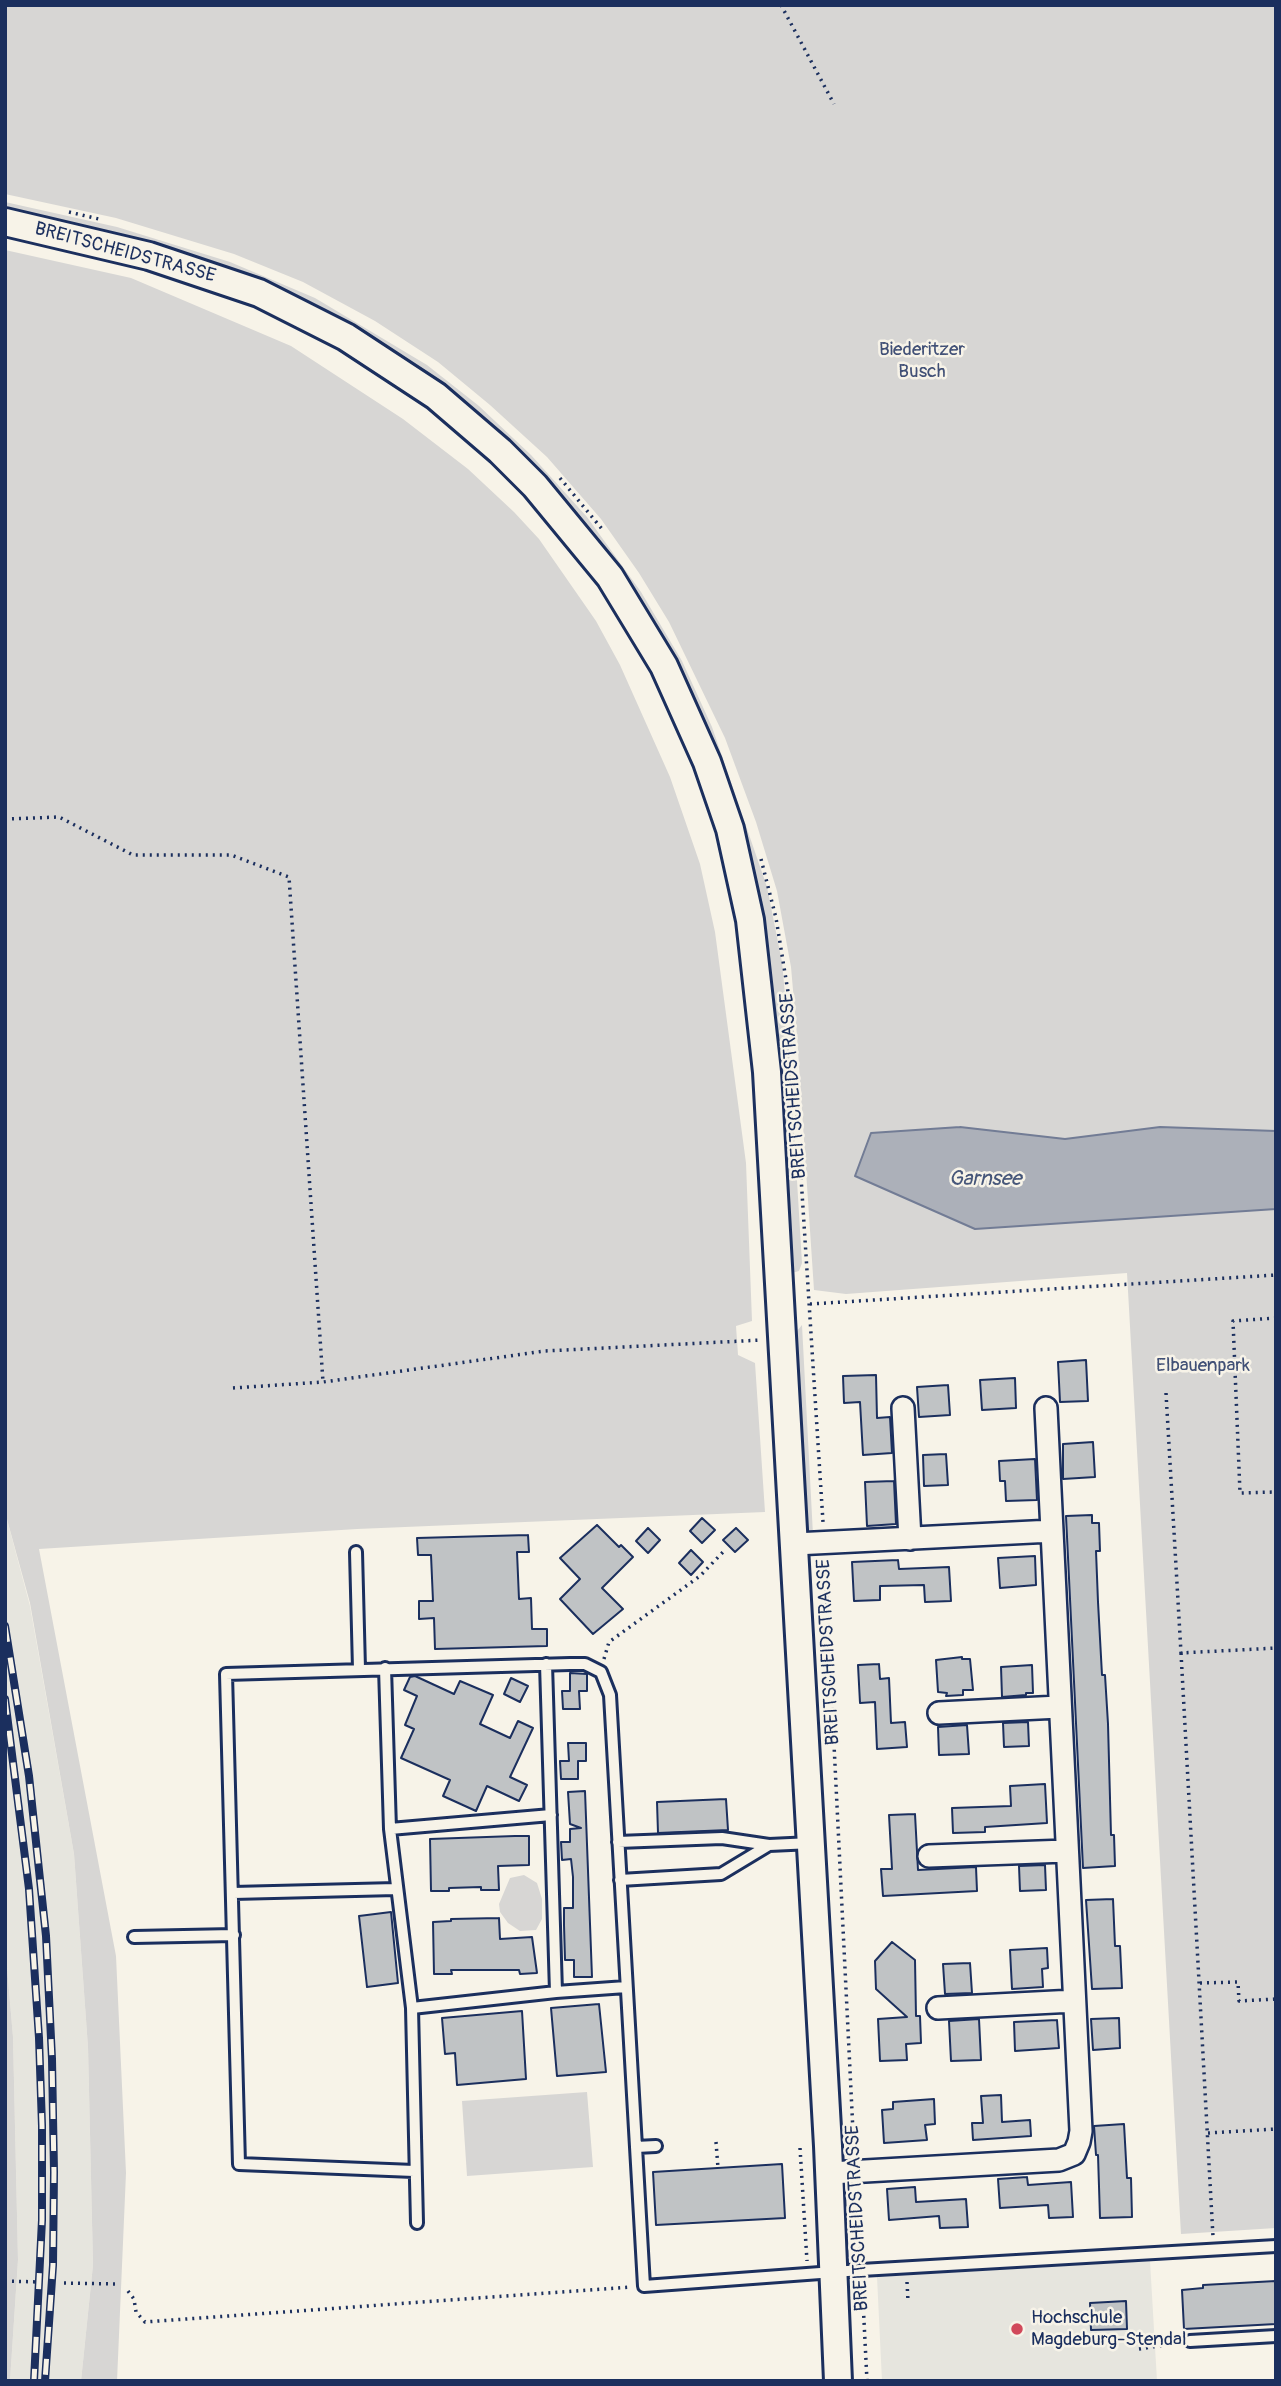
<!DOCTYPE html>
<html>
<head>
<meta charset="utf-8">
<style>
	body { margin:0 }
	#map { position:relative; width:1281px; height:2386px; overflow:hidden; background:#f7f3e8; font-family:Pangolin,sans-serif }
	canvas { display:block }
	.frame { position:absolute; inset:0; border:7px solid #1b2f5e; pointer-events:none }
</style>
</head>
<body>
<div id="map">
<canvas width="1281" height="2386"></canvas>
<div class="frame"></div>
</div>
<script>
const ctx = document.querySelector('canvas').getContext('2d');
ctx.lineJoin = 'round';
function fill(path, color) { ctx.fillStyle = color; ctx.fill(path, 'evenodd'); }
const toPath = rows => new Path2D(rows.map(r => 'M' + r).join(''));
function strokePath(path, color, width, dash) { ctx.strokeStyle = color; ctx.lineWidth = width; ctx.lineCap = dash ? 'butt' : 'round'; ctx.setLineDash(dash || []); ctx.stroke(path); }
function label(font, color, halo, rows, align = 'center') {
  ctx.font = font + ' Pangolin,sans-serif'; ctx.lineWidth = 5; ctx.setLineDash([]); ctx.textBaseline = 'middle'; ctx.strokeStyle = halo; ctx.fillStyle = color; for (const [text, x, y, turn = 0] of rows) {
    ctx.save(); ctx.translate(x, y); ctx.rotate((+turn || 0) * Math.PI / 180); ctx.textAlign = isNaN(turn) ? turn : align; if (halo) ctx.strokeText(text, 0, 0); ctx.fillText(text, 0, 0); ctx.restore();
  }
}
fill(toPath([
	[5,1512,30,1606,74,1854,88,2047,93,2265,81,2381,10,2381,18,2260,13,2037,5,1944],
	[1150,2261,1157,2381,882,2381,877,2277]
]), '#e6e5de');
fill(toPath([
	[5,5,1276,5,1276,1131,1160,1127,1065,1139,960,1127,975,1229,1276,1209,1276,2228,1181,2234,1127,1273,846,1294,814,1290,797,1036,791,967,777,891,756,822,725,738,669,622,639,573,601,519,547,457,490,405,438,362,375,321,303,282,234,254,116,218,5,194],
	[5,202,117,227,230,262,315,298,427,365,479,406,531,455,587,517,641,592,682,661,712,727,767,887,782,962,787,1016,802,1263,799,1271,792,1273,788,1264,731,800,707,727,675,663,633,595,373,341,5,212],
	[5,250,131,278,291,346,403,419,468,469,514,512,539,539,596,621,620,665,670,777,700,864,715,932,746,1163,752,1321,736,1326,738,1355,755,1363,765,1512,357,1529,39,1549,116,1956,126,2173,117,2381,81,2381,93,2265,88,2047,74,1854,30,1603,5,1512],
	[802,1325,813,1535,806,1529,794,1341,797,1331],
	[524,1875,537,1883,542,1899,542,1919,536,1930,520,1931,508,1923,500,1912,499,1904,510,1878],
	[5,1944,13,2037,18,2260,10,2381,5,2381],
	[587,2092,593,2167,467,2176,462,2101]
]), '#d7d6d4');
const water = toPath([
	[960,1127,1065,1139,1160,1127,1276,1131,1276,1209,975,1229,855,1176,871,1133,960,1127]
]);
fill(water, '#acb0b9');
strokePath(water, '#727c95', 2);
const building = toPath([
	[1086,1360,1088,1401,1060,1402,1058,1362,1086,1360],
	[876,1375,877,1418,890,1417,892,1453,863,1455,860,1402,844,1403,843,1376,876,1375],
	[1015,1378,1016,1408,982,1410,980,1380,1015,1378],
	[948,1385,950,1415,919,1417,917,1387,948,1385],
	[1093,1442,1095,1477,1063,1479,1063,1444,1093,1442],
	[946,1454,948,1485,924,1486,923,1455,946,1454],
	[1035,1459,1037,1500,1006,1501,1005,1481,1000,1481,999,1461,1035,1459],
	[894,1481,896,1524,867,1526,865,1482,894,1481],
	[1092,1515,1092,1523,1099,1523,1100,1551,1096,1551,1098,1602,1102,1675,1105,1675,1108,1724,1111,1835,1114,1835,1115,1866,1083,1868,1066,1516,1092,1515],
	[702,1518,715,1530,702,1543,690,1531,702,1518],
	[597,1525,619,1547,621,1545,633,1557,602,1588,623,1609,593,1634,560,1599,580,1579,560,1558,597,1525],
	[648,1528,660,1540,648,1553,636,1541,648,1528],
	[736,1528,748,1540,735,1552,723,1540,736,1528],
	[528,1535,529,1552,517,1552,519,1599,531,1598,532,1629,547,1629,547,1646,435,1649,434,1618,419,1619,419,1601,433,1601,431,1555,418,1555,417,1538,528,1535],
	[691,1550,703,1562,691,1575,679,1563,691,1550],
	[1035,1556,1036,1585,1000,1588,998,1558,1035,1556],
	[898,1560,899,1569,949,1567,951,1601,925,1602,924,1585,880,1586,880,1600,854,1601,852,1562,898,1560],
	[962,1657,962,1659,970,1659,973,1690,963,1690,963,1695,946,1696,947,1693,938,1692,936,1660,962,1657],
	[879,1664,880,1679,889,1678,891,1723,905,1722,907,1747,877,1749,875,1702,860,1703,858,1665,879,1664],
	[1032,1665,1033,1693,1026,1693,1026,1695,1002,1697,1001,1667,1032,1665],
	[570,1673,587,1674,587,1691,579,1691,580,1709,563,1709,562,1691,570,1691,570,1673],
	[415,1676,454,1694,460,1681,493,1695,480,1724,510,1738,518,1721,533,1728,510,1777,527,1785,519,1801,487,1786,476,1811,443,1796,450,1780,401,1758,414,1729,405,1725,417,1696,404,1690,410,1677,415,1676],
	[511,1678,528,1686,520,1702,504,1694,511,1678],
	[1028,1722,1029,1746,1004,1747,1003,1723,1028,1722],
	[967,1725,969,1754,939,1755,938,1727,967,1725],
	[568,1743,586,1743,586,1761,578,1761,578,1779,561,1779,560,1761,569,1761,568,1743],
	[1045,1784,1047,1823,985,1827,985,1832,953,1833,952,1808,1011,1806,1010,1786,1045,1784],
	[585,1791,592,1977,574,1977,574,1960,565,1960,564,1925,564,1908,573,1908,573,1877,571,1859,562,1860,561,1842,570,1842,570,1829,581,1828,570,1824,568,1792,585,1791],
	[726,1799,728,1830,658,1833,657,1802,726,1799],
	[915,1814,918,1870,976,1867,977,1891,883,1896,881,1869,892,1869,889,1815,915,1814],
	[515,1836,529,1836,529,1865,498,1866,499,1890,481,1890,481,1887,449,1888,449,1891,431,1891,430,1839,515,1836],
	[1045,1865,1046,1890,1020,1891,1019,1866,1045,1865],
	[1113,1899,1115,1946,1120,1946,1122,1988,1092,1989,1086,1900,1113,1899],
	[391,1912,398,1983,367,1987,359,1916,391,1912],
	[499,1918,500,1939,532,1937,537,1973,520,1974,519,1970,451,1970,452,1974,434,1974,433,1922,451,1921,451,1919,499,1918],
	[892,1942,915,1960,916,2016,920,2016,921,2043,906,2044,907,2060,880,2061,878,2019,907,2017,876,1989,875,1961,892,1942],
	[1047,1948,1048,1968,1042,1969,1043,1987,1012,1989,1010,1950,1047,1948],
	[970,1963,972,1993,945,1994,943,1964,970,1963],
	[599,2004,606,2072,557,2076,551,2008,599,2004],
	[522,2011,526,2079,457,2085,455,2053,445,2054,442,2018,522,2011],
	[1119,2018,1120,2048,1093,2050,1091,2019,1119,2018],
	[979,2019,981,2060,951,2061,949,2021,979,2019],
	[1057,2020,1059,2048,1015,2051,1014,2022,1057,2020],
	[1001,2095,1002,2122,1030,2120,1031,2136,973,2140,972,2123,983,2123,981,2096,1001,2095],
	[934,2099,935,2124,925,2125,927,2140,884,2143,882,2110,893,2109,893,2102,934,2099],
	[1124,2124,1127,2178,1131,2178,1132,2217,1100,2218,1098,2155,1096,2155,1094,2126,1124,2124],
	[782,2164,785,2218,656,2225,653,2172,782,2164],
	[1027,2177,1028,2185,1071,2182,1073,2217,1049,2218,1048,2205,1000,2208,998,2179,1027,2177],
	[915,2187,916,2202,966,2199,968,2227,940,2228,939,2216,889,2220,887,2189,915,2187],
	[1276,2281,1276,2324,1184,2329,1182,2290,1203,2288,1203,2285,1276,2281],
	[1126,2301,1127,2329,1091,2330,1090,2303,1126,2301]
]);
fill(building, '#c0c3c5');
strokePath(building, '#1b2f5e', 2);
const service = toPath([
	[356,1552,359,1669],
	[546,1664,556,1992,626,1987],
	[385,1668,390,1829,412,2008,556,1992],
	[390,1829,551,1815],
	[618,1842,722,1838,769,1845,812,1843],
	[620,1880,721,1874,769,1845],
	[233,1893,396,1889],
	[134,1937,234,1935],
	[412,2008,417,2223],
	[636,2147,656,2146],
	[414,2171,239,2164,226,1674,570,1664,585,1664,601,1672,610,1695,644,2286,861,2270,1276,2246],
	[1190,2341,1276,2336]
]);
const minor = toPath([
	[903,1408,910,1539],
	[1046,1408,1052,1531],
	[795,1544,1052,1531,1081,2131,1079,2142,1074,2154,1059,2160,830,2173],
	[939,1713,1059,1707],
	[929,1856,1066,1851],
	[938,2008,1074,2001]
]);
const tertiary = toPath([
	[5,222,149,256,259,293,346,337,436,396,500,451,535,486,610,577,664,666,707,762,730,829,750,920,767,1072,828,2146,838,2381]
]);
strokePath(service, '#1b2f5e', 16);
strokePath(minor, '#1b2f5e', 26);
strokePath(tertiary, '#1b2f5e', 32);
strokePath(toPath([
	[781,5,834,104],
	[69,212,103,220],
	[560,478,602,529],
	[5,819,59,817,133,855,231,855,289,877,323,1382],
	[761,859,776,918,790,1004,823,1522],
	[810,1304,1276,1275],
	[1276,1318,1233,1321,1240,1493,1276,1492],
	[233,1388,323,1382,545,1351,762,1340],
	[1166,1393,1181,1653,1276,1648],
	[825,1561,854,2152],
	[1181,1653,1213,2237],
	[604,1659,609,1642,700,1576,725,1550],
	[1200,1983,1238,1982,1239,2001,1276,1999],
	[1208,2133,1276,2129],
	[716,2142,718,2168],
	[800,2148,807,2261],
	[857,2191,861,2256],
	[5,2281,39,2282],
	[862,2281,867,2381],
	[907,2282,908,2301],
	[64,2283,116,2284],
	[128,2291,134,2299,136,2312,145,2322,631,2287],
	[1139,2349,1178,2343]
]), '#1b2f5e', 3.5, [2, 5]);
strokePath(service, '#f7f3e8', 10);
strokePath(minor, '#f7f3e8', 21);
strokePath(tertiary, '#f7f3e8', 26);
const rail = toPath([
	[5,1626,29,1776,46,1936,52,2059,54,2172,53,2265,45,2381],
	[5,1699,29,1889,39,2038,42,2126,42,2220,34,2381]
]);
strokePath(rail, '#1b2f5e', 8);
strokePath(rail, '#f7f3e8', 5, [16]);
for (const [x, y, r, color] of [
	[1017,2329,7,"#d1495b"]
]) { const dot = new Path2D(); dot.arc(x, y, r, 0, 2 * Math.PI); ctx.fillStyle = color; ctx.fill(dot); strokePath(dot, '#f7f3e8', 2.5); }
label('19px', '#1b2f5e', '#f7f3e8', [
	["BREITSCHEIDSTRASSE",125,253,15],
	["BREITSCHEIDSTRASSE",794,1086,-94],
	["BREITSCHEIDSTRASSE",829,1652,-93],
	["BREITSCHEIDSTRASSE",858,2218,-93]
]);
label('19px', '#415076', '#f7f3e8', [
	["Biederitzer",922,350],
	["Busch",922,372],
	["Elbauenpark",1203,1366]
]);
label('19px', '#1b2f5e', '#f7f3e8', [
	["Hochschule",1031,2318],
	["Magdeburg-Stendal",1031,2340]
], 'left');
label('italic 21px', '#465679', '#f7f3e8', [
	["Garnsee",985,1180]
]);
</script>
</body>
</html>
